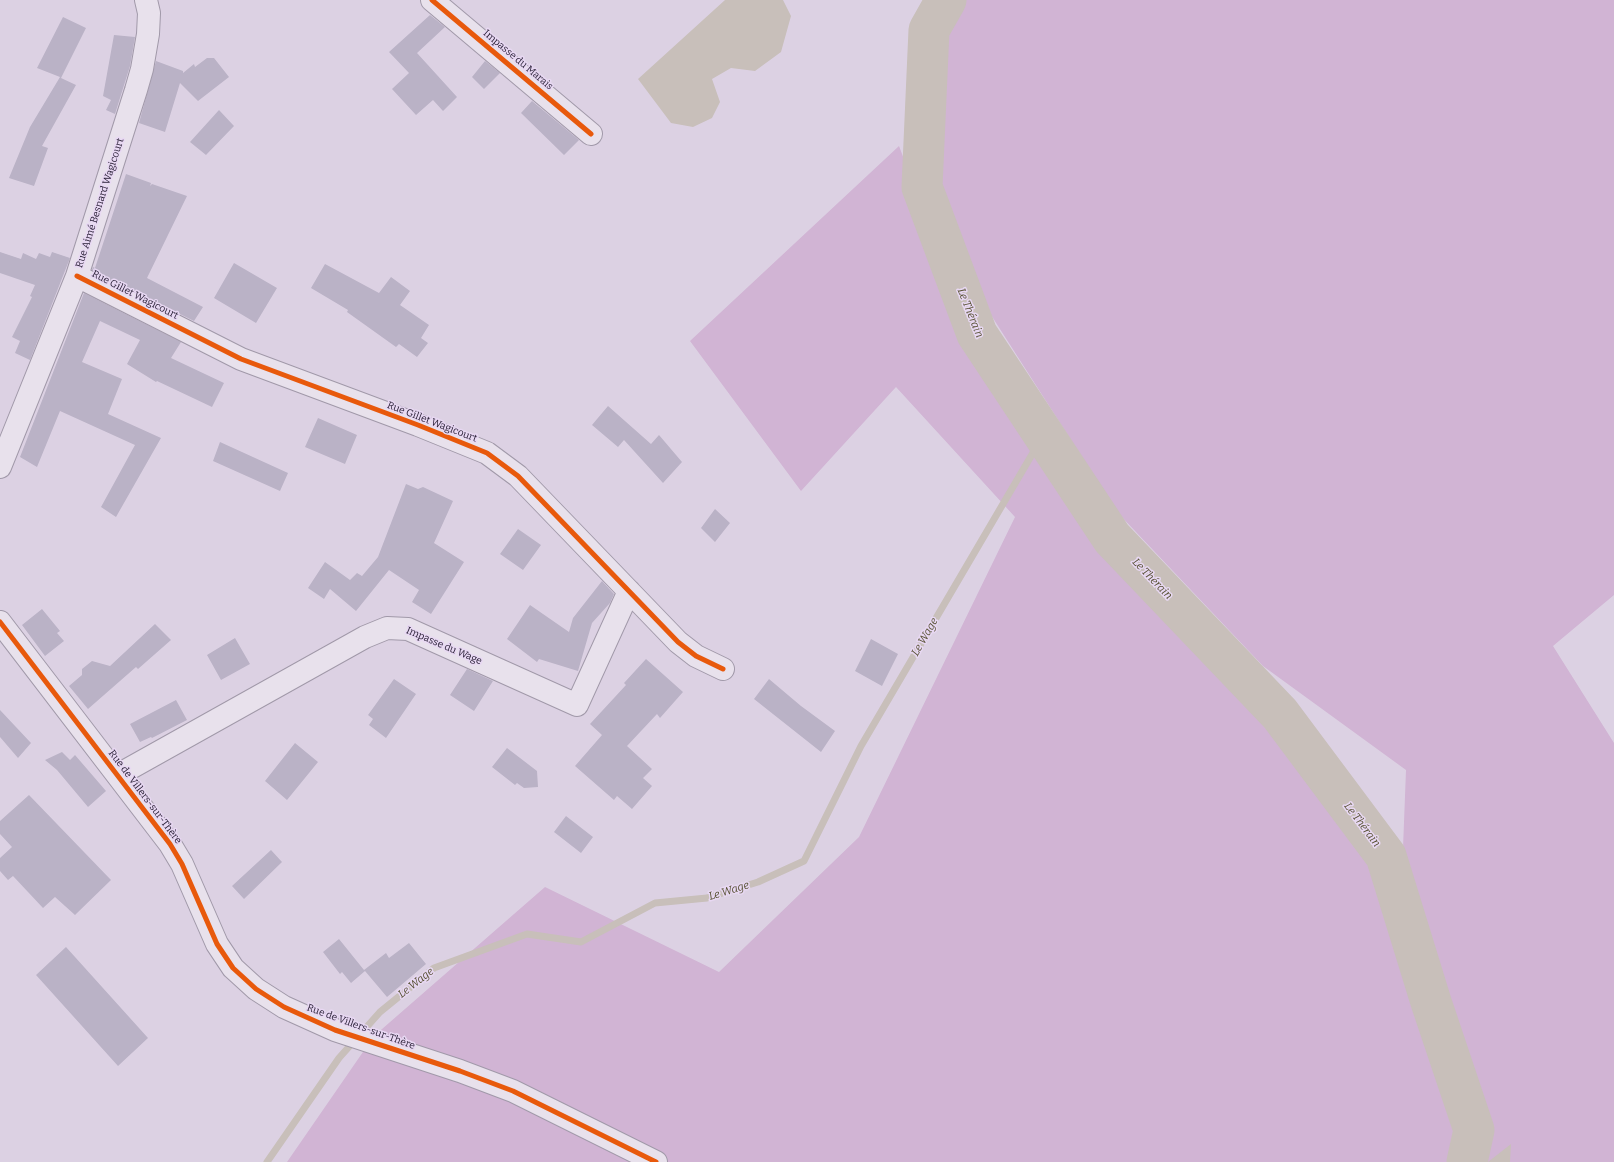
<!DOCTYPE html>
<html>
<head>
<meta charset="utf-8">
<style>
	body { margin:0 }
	canvas { display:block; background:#dcd1e3 }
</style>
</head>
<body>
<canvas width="1614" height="1162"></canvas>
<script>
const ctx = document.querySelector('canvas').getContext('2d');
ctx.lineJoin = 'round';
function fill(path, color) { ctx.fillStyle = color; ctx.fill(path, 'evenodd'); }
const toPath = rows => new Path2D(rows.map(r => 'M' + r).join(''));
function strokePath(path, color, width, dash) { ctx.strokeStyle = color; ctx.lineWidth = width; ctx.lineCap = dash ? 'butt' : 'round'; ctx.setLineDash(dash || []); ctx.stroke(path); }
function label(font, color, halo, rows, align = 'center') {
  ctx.font = font + ' Bitter,serif'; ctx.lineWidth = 3; ctx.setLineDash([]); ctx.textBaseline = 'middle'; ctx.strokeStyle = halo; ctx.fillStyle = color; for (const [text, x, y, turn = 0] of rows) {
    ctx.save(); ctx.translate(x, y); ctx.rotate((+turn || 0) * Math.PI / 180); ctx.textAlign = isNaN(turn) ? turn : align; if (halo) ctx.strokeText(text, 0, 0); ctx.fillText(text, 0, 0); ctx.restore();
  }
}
fill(toPath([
	[961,0,1614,0,1614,595,1553,646,1614,743,1614,1162,287,1162,374,1036,545,887,719,972,859,837,1015,517,896,387,801,491,690,341,899,146,993,394,1403,848,1406,770,1263,666,1117,512,991,315,932,169,941,33]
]), '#d1b4d4');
fill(toPath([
	[725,0,783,0,791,16,781,52,755,71,731,68,712,79,720,102,712,118,693,127,671,123,638,79],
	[1511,1144,1510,1162,1488,1162]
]), '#c8bfba');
strokePath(toPath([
	[267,1162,339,1058,380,1012,434,968,527,934,581,942,655,903,707,898,758,882,804,861,861,746,1044,434]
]), '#c8bfba', 7);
strokePath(toPath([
	[946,0,929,30,922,187,977,334,1112,538,1280,714,1386,856,1431,1002,1474,1130,1467,1162]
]), '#c8bfba', 41);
fill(toPath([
	[430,15,445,27,417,53,457,97,443,111,433,100,416,115,392,89,409,73,389,52],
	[63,17,86,28,61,78,76,85,42,146,48,148,34,186,9,178,30,127,60,77,37,68],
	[114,35,135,37,130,66,115,114,106,110,111,100,103,96],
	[207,58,214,58,229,77,198,101,180,83,165,132,139,123,156,61,183,71,183,73,194,64,195,67],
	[485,61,500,73,484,89,472,77],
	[532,101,579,140,564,155,521,113],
	[219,110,234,126,206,155,190,142],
	[126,174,151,183,150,186,152,184,187,196,147,278,203,307,194,321,92,270,93,267,95,268],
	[0,252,21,259,23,253,36,259,39,253,50,257,52,252,70,258,30,360,15,353,20,341,12,337,32,297,30,296,35,285,0,273],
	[234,263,277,288,256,323,214,298],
	[325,264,379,293,391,277,410,291,400,305,429,325,421,338,428,343,417,357,399,344,396,347,347,312,348,310,311,288],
	[84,293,181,342,171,358,224,383,212,407,157,381,156,382,127,364,140,340,100,321,82,362,122,379,108,414,161,438,116,517,101,507,135,445,60,411,37,467,20,457],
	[608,406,651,444,659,435,682,462,663,483,624,440,618,447,592,425],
	[318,418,357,435,345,464,305,447],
	[220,442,288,473,280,491,213,461],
	[406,484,418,489,423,487,453,501,434,543,464,562,431,614,412,602,419,590,389,570,356,611,330,589,324,599,308,588,325,562,350,580,357,573,362,576,378,557],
	[715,509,730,523,715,542,701,528],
	[518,529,541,545,523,570,500,554],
	[602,581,614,594,610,603,592,623,578,671,539,659,537,662,507,639,530,605,569,632,573,618],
	[42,609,60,631,57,633,64,641,45,656,22,625],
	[155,624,171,640,138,669,136,667,88,709,69,686,82,675,82,669,92,661,110,666],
	[235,638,250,664,221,680,207,655],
	[871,639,898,654,882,686,855,671],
	[646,659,683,692,660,718,657,714,627,746,652,769,643,778,652,786,632,809,617,796,614,800,575,766,602,735,590,724,626,685,624,683],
	[467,669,493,681,474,711,450,695],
	[394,679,416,694,386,738,369,725,373,719,368,715],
	[769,679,801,706,835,731,821,752,754,699],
	[176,700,187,720,152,738,151,737,140,742,130,724],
	[0,710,31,743,18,758,0,737],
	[295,743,318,762,287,800,265,781],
	[507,748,537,771,538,787,524,788,517,783,515,785,492,767],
	[62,752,70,760,75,755,106,791,88,807,57,770,45,760],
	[29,795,111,880,75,915,55,897,43,908,13,876,8,880,0,871,0,858,12,847,0,834,0,821],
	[566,816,593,837,581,853,554,832],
	[271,850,282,862,244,899,232,886],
	[339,939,364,970,386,953,389,958,409,943,426,964,387,997,365,971,351,983,342,972,340,974,323,952],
	[66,947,148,1038,118,1066,36,975]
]), '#bab2c6');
const street = toPath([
	[432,0,591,134],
	[77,276,241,359,418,425,487,453,518,476,678,642,696,656,723,669],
	[0,467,77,276,136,90,142,69,148,34,149,13,146,0],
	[0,622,170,844,182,864,217,944,233,968,256,989,284,1007,335,1030,460,1071,513,1091,656,1162],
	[118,775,365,637,387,628,408,629,577,705,629,591]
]);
strokePath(street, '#a199a9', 24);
strokePath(street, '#e8e1ec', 22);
strokePath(toPath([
	[432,0,591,134],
	[77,276,241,359,418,425,487,453,518,476,678,642,696,656,723,669],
	[0,622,170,844,182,864,217,944,233,968,256,989,284,1007,335,1030,460,1071,513,1091,656,1162]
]), '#e8590c', 5);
label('10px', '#2a2137', '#e8d8f3', [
	["Impasse du Marais",518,60,40],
	["Rue Aimé Besnard Wagicourt",100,203,-72],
	["Rue Gillet Wagicourt",135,295,27],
	["Rue Gillet Wagicourt",432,422,21],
	["Impasse du Wage",444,646,23],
	["Rue de Villers-sur-Thère",145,797,53],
	["Rue de Villers-sur-Thère",361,1027,20]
]);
label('italic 11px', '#565032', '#e8d8f3', [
	["Le Thérain",970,313,68],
	["Le Thérain",1152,579,46],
	["Le Wage",925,637,-60],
	["Le Thérain",1362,825,53],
	["Le Wage",729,891,-17],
	["Le Wage",416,983,-38]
]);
</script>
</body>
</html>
